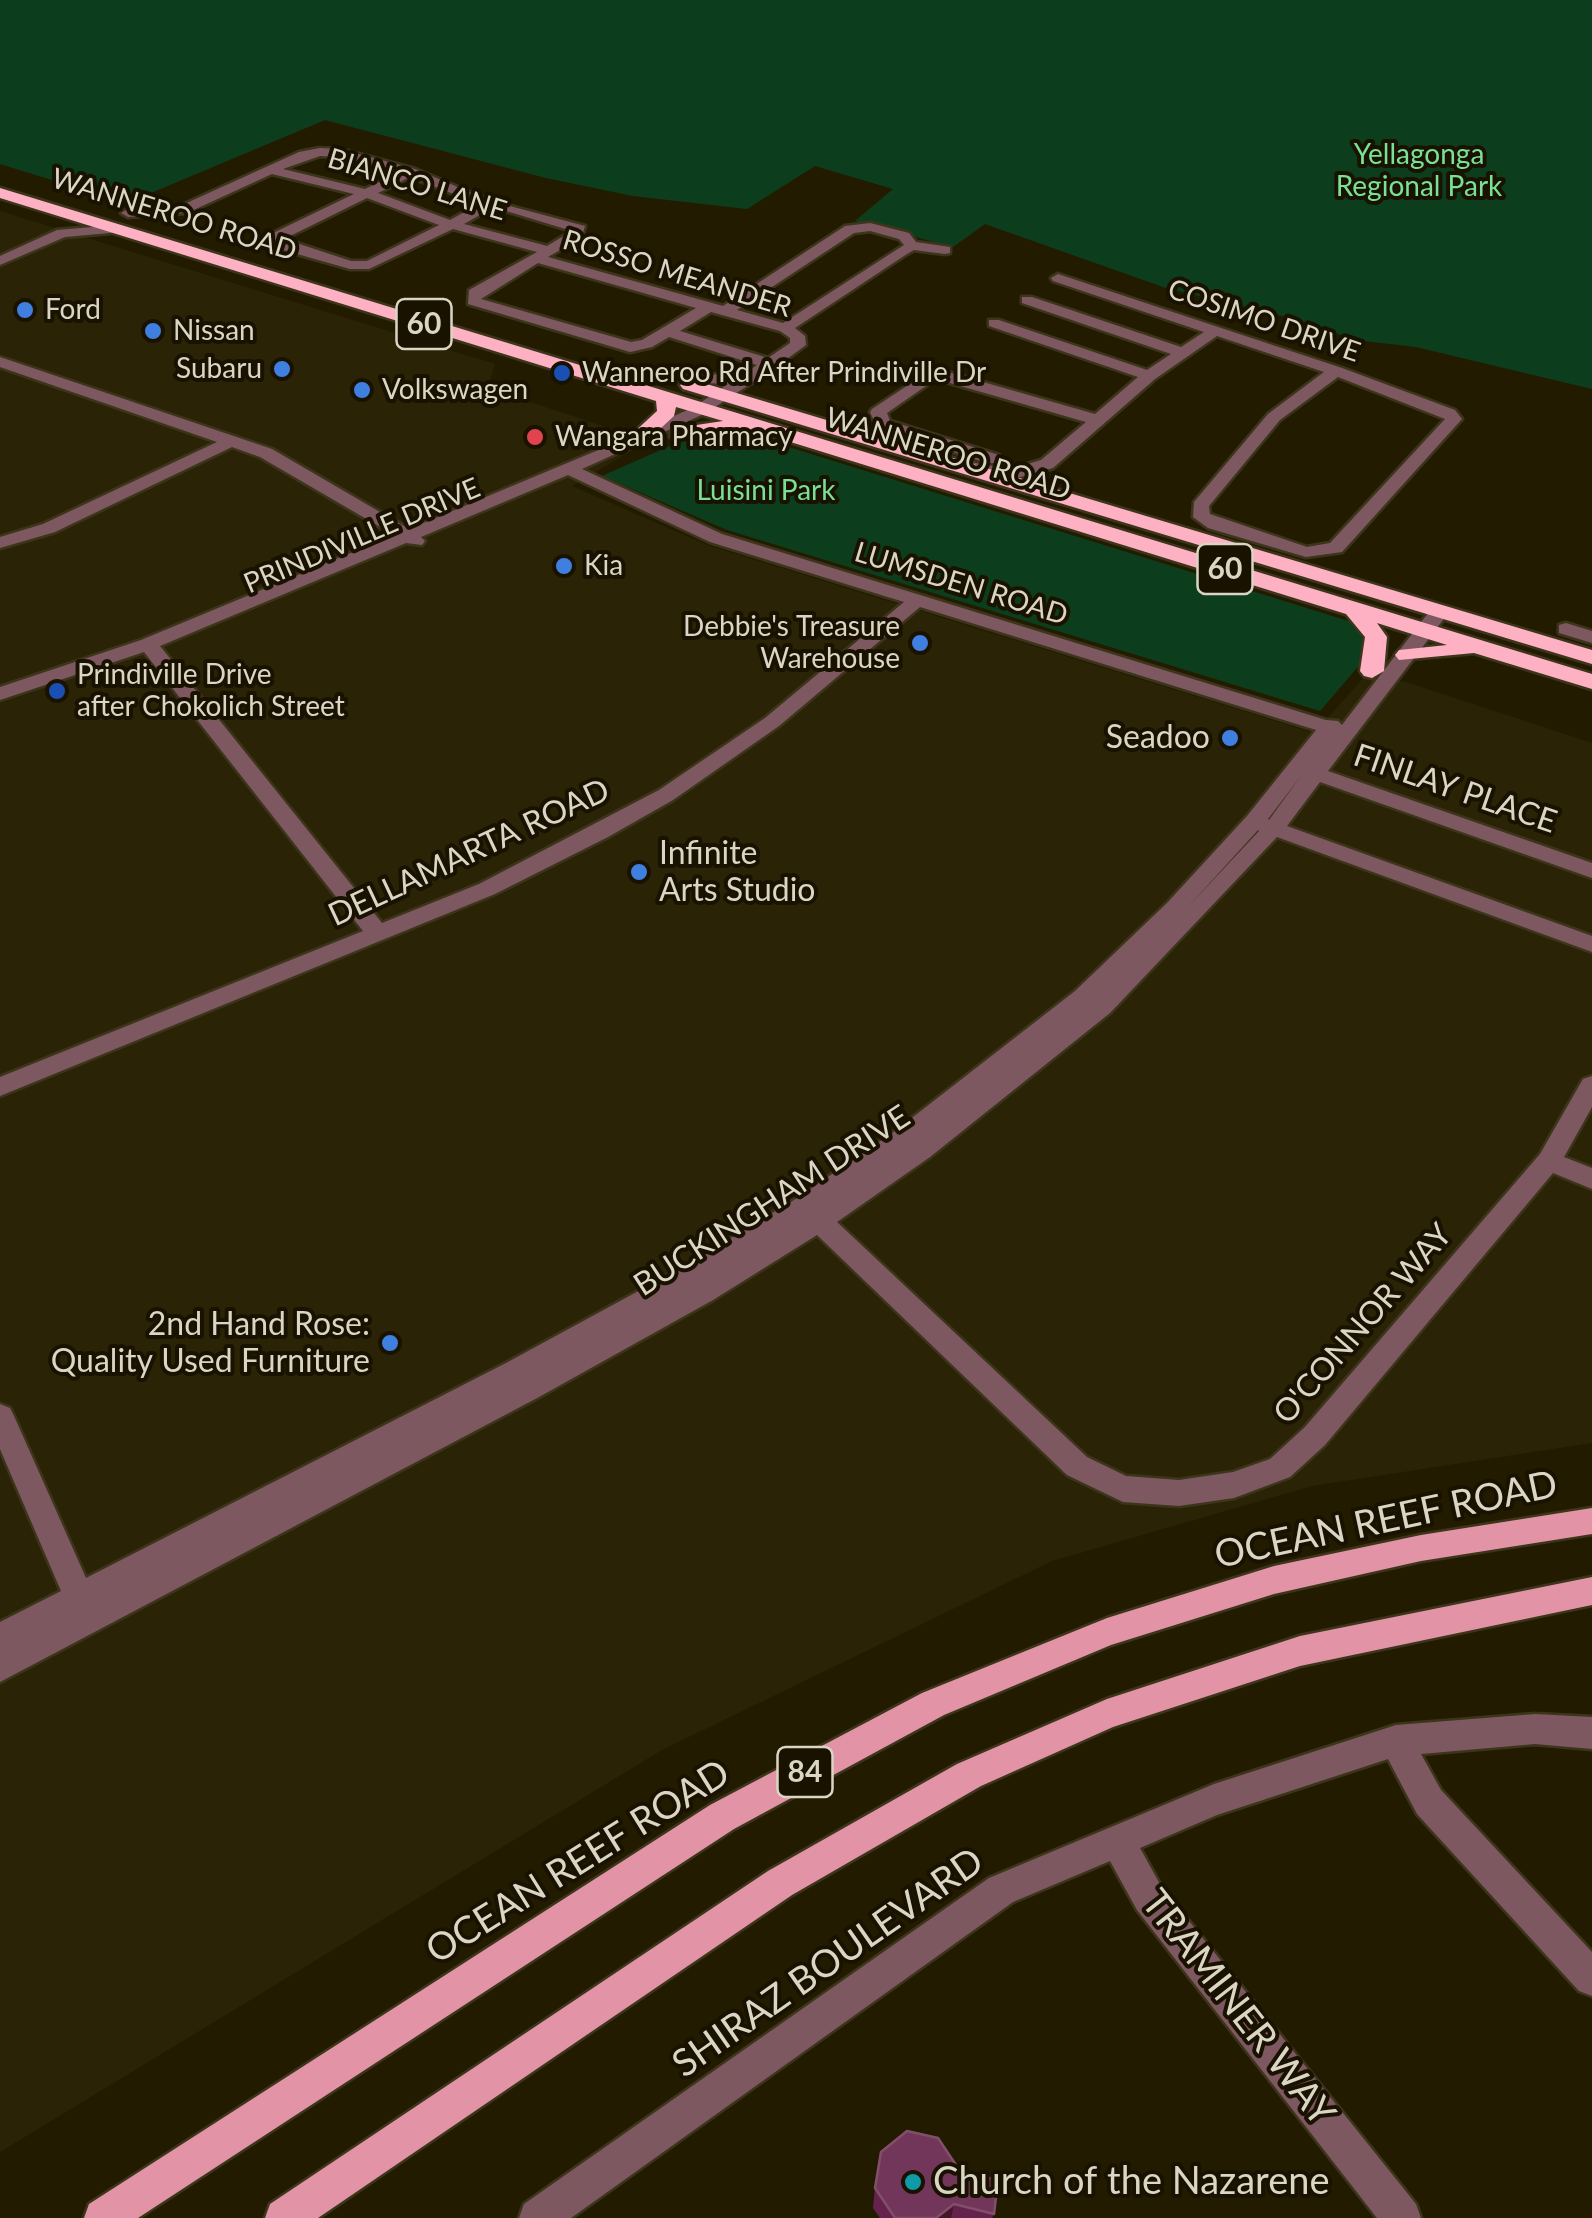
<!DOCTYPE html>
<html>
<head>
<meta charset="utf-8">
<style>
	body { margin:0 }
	canvas { display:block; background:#231b00 }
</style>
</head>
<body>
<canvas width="1592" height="2218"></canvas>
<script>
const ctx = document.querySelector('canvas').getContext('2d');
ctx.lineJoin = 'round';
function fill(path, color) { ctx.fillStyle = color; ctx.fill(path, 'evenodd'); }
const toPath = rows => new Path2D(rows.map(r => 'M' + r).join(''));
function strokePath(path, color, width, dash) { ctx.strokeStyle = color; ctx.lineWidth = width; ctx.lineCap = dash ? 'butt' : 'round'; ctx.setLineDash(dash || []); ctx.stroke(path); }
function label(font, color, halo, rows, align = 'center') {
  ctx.font = font + ' Lato,sans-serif'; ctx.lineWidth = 8; ctx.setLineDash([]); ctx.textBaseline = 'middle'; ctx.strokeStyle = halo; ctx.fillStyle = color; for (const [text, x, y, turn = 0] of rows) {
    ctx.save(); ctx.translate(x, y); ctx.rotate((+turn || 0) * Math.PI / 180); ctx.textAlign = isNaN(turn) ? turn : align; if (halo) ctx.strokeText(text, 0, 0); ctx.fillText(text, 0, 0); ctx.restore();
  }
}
fill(toPath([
	[0,211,495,364,488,388,648,441,572,486,707,545,1314,733,1366,675,1406,682,1592,743,1592,1443,1312,1486,1052,1561,662,1750,0,2152]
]), '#2a2305');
fill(toPath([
	[0,0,1592,0,1592,389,1416,347,1356,340,1291,318,1166,288,985,224,953,247,855,221,893,189,815,166,747,209,633,196,546,178,325,120,127,203,0,164],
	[708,422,1387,633,1320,711,727,530,602,476,690,437]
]), '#0c3e1e');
const minor = toPath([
	[320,148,340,149,415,169,491,201,585,226,582,237,548,257,723,306,845,226,870,223,909,233,916,242,950,247,950,253,945,254,914,250,907,254,795,328,805,336,806,345,776,367,706,413,582,469,722,534,1326,720,1338,721,1342,725,1432,608,1446,608,1446,616,1328,771,1592,863,1592,878,1320,782,1287,826,1592,936,1592,952,1277,837,1110,1013,930,1157,837,1222,1087,1457,1126,1476,1179,1480,1233,1472,1270,1459,1305,1427,1540,1154,1583,1079,1592,1076,1592,1107,1564,1157,1592,1168,1592,1189,1553,1173,1325,1445,1290,1477,1234,1498,1179,1506,1123,1502,1067,1475,817,1235,713,1300,539,1397,0,1682,0,1622,61,1591,0,1449,0,1404,10,1408,14,1416,86,1578,506,1363,679,1269,794,1200,895,1131,1075,991,1167,903,1247,816,1316,730,920,607,779,726,673,800,608,837,495,894,0,1096,0,1077,363,931,144,652,0,700,0,687,141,640,394,535,260,457,232,447,55,532,0,548,0,537,43,524,217,442,0,367,0,357,272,449,409,529,608,446,694,407,728,384,660,381,652,376,654,373,742,375,757,365,669,337,652,347,630,352,468,304,469,290,537,252,453,229,369,269,350,269,283,250,270,241,273,233,354,194,272,174,187,213,128,217,121,213,128,209,180,206,299,152,320,148],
	[320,156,340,157,398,173,365,189,283,169,320,156],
	[410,177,479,204,450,220,378,193,410,177],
	[367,198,439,225,367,261,351,261,284,239,367,198],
	[490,209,503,210,572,231,547,246,464,224,490,209],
	[870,231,899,239,904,245,783,323,737,310,854,233,870,231],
	[538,263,696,308,642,340,631,342,481,299,538,263],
	[711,312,780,331,790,338,790,343,768,358,680,331,711,312],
	[568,475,710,542,904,602,765,718,659,790,479,884,382,923,160,646,406,543,422,545,425,541,421,537,568,475],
	[1301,776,1269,820,1268,819,1301,776],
	[1258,830,1259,831,1186,909,1258,830],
	[116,225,123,229,121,232,65,237,0,265,0,256,57,230,116,225],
	[1058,274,1342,368,1455,410,1462,419,1342,552,1306,557,1208,528,1193,517,1194,502,1268,414,1324,372,1217,336,1155,379,1053,468,1017,478,970,472,962,467,970,462,1011,469,1041,460,1086,422,936,379,887,413,890,421,999,455,999,463,987,463,877,427,870,412,872,409,934,368,1095,414,1138,377,989,326,989,320,999,320,1147,370,1171,354,1022,303,1022,297,1032,297,1181,347,1204,332,1053,281,1051,278,1058,274],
	[1338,377,1445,419,1330,543,1307,547,1210,514,1209,506,1280,420,1338,377],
	[1566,623,1592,631,1592,643,1559,633,1559,625,1566,623],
	[1535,1714,1592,1717,1592,1749,1535,1744,1421,1754,1441,1790,1592,1952,1592,1996,1579,1991,1417,1814,1388,1759,1217,1815,1140,1848,1161,1886,1416,2204,1421,2218,1377,2218,1137,1910,1110,1861,1013,1902,571,2218,519,2218,524,2204,989,1878,1214,1784,1396,1725,1535,1714]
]);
const major = toPath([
	[1592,1508,1592,1534,1421,1561,1274,1594,1111,1645,944,1715,734,1829,138,2218,84,2218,89,2204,710,1805,922,1693,1107,1618,1274,1566,1421,1535,1592,1508],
	[1592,1577,1592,1605,1300,1666,1113,1727,981,1786,792,1895,318,2218,265,2218,270,2204,768,1871,957,1764,1107,1699,1300,1636,1592,1577]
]);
const highway = toPath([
	[0,188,1592,674,1592,689,1474,653,1399,660,1395,655,1399,650,1447,645,1377,623,1387,637,1384,671,1372,678,1364,676,1360,671,1365,637,1346,614,742,427,733,432,670,437,670,429,723,421,676,407,674,416,646,442,632,442,632,434,657,411,656,401,0,198,0,188],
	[690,379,1592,650,1592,664,683,389,680,385,690,379]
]);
strokePath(minor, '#3d351b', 5);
strokePath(major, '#3d351b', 5);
strokePath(highway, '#3d351b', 5);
fill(minor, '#7e5860');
fill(major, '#e293a5');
fill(highway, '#feb1c3');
fill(toPath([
	[960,2171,994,2214,992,2218,880,2218,873,2208,875,2188]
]), '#64224d');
fill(toPath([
	[954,2204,951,2218,936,2218]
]), '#451729');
const building = toPath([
	[907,2131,938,2138,960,2171,998,2180,994,2214,954,2204,936,2218,895,2218,875,2188,881,2152,907,2131]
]);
fill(building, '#71365a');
strokePath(building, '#814f6a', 2.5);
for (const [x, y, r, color] of [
	[25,310,10,"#3f7fe0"],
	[153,331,10,"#3f7fe0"],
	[282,369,10,"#3f7fe0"],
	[562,373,10,"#1a4fb4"],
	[362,390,10,"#3f7fe0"],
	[535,437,10,"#e0444e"],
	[564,566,10,"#3f7fe0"],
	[920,643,10,"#3f7fe0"],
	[57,691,10,"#1a4fb4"],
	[1230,738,10,"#3f7fe0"],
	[639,872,10,"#3f7fe0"],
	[390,1343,10,"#3f7fe0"],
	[913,2182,10,"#0f9aa8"]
]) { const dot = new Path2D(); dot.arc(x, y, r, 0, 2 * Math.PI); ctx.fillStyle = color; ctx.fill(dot); strokePath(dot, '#1a1200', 4); }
label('28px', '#78e195', '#1a1200', [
	["Yellagonga",1419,155],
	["Regional Park",1419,187],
	["Luisini Park",766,491]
]);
label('28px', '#dad5c4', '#1a1200', [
	["BIANCO LANE",417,185,17],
	["WANNEROO ROAD",174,215,17],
	["ROSSO MEANDER",677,274,17],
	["COSIMO DRIVE",1264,321,19],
	["WANNEROO ROAD",948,454,17],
	["PRINDIVILLE DRIVE",362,536,-23],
	["LUMSDEN ROAD",961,584,17]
]);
label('28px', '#dad5c4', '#1a1200', [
	["Ford",45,310],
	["Nissan",173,331],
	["Subaru",262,369,"right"],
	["Wanneroo Rd After Prindiville Dr",582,373],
	["Volkswagen",382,390],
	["Wangara Pharmacy",555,437],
	["Kia",584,566],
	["Debbie's Treasure",900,627,"right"],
	["Warehouse",900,659,"right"],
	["Prindiville Drive",77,675],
	["after Chokolich Street",77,707]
], 'left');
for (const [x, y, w] of [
	[424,324,55],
	[1225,569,55],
	[805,1772,55]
]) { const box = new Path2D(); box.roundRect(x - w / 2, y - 25, w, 50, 8); ctx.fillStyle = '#1a1200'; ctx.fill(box); strokePath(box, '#dad5c4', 2.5); }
label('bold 30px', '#dad5c4', null, [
	["60",424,324],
	["60",1225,569],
	["84",805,1772]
]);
label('32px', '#dad5c4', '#1a1200', [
	["Seadoo",1210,738],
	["Infinite",659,854,"left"],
	["Arts Studio",659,891,"left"],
	["2nd Hand Rose:",370,1325],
	["Quality Used Furniture",370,1362]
], 'right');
label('32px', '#dad5c4', '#1a1200', [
	["FINLAY PLACE",1455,789,19],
	["DELLAMARTA ROAD",469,853,-25],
	["BUCKINGHAM DRIVE",772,1201,-33],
	["O'CONNOR WAY",1363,1324,-49]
]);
label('38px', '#dad5c4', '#1a1200', [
	["OCEAN REEF ROAD",1386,1520,-12],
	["OCEAN REEF ROAD",578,1862,-32],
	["SHIRAZ BOULEVARD",828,1963,-35],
	["TRAMINER WAY",1238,2008,52]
]);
label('38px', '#dad5c4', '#1a1200', [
	["Church of the Nazarene",933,2182]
], 'left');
</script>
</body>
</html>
